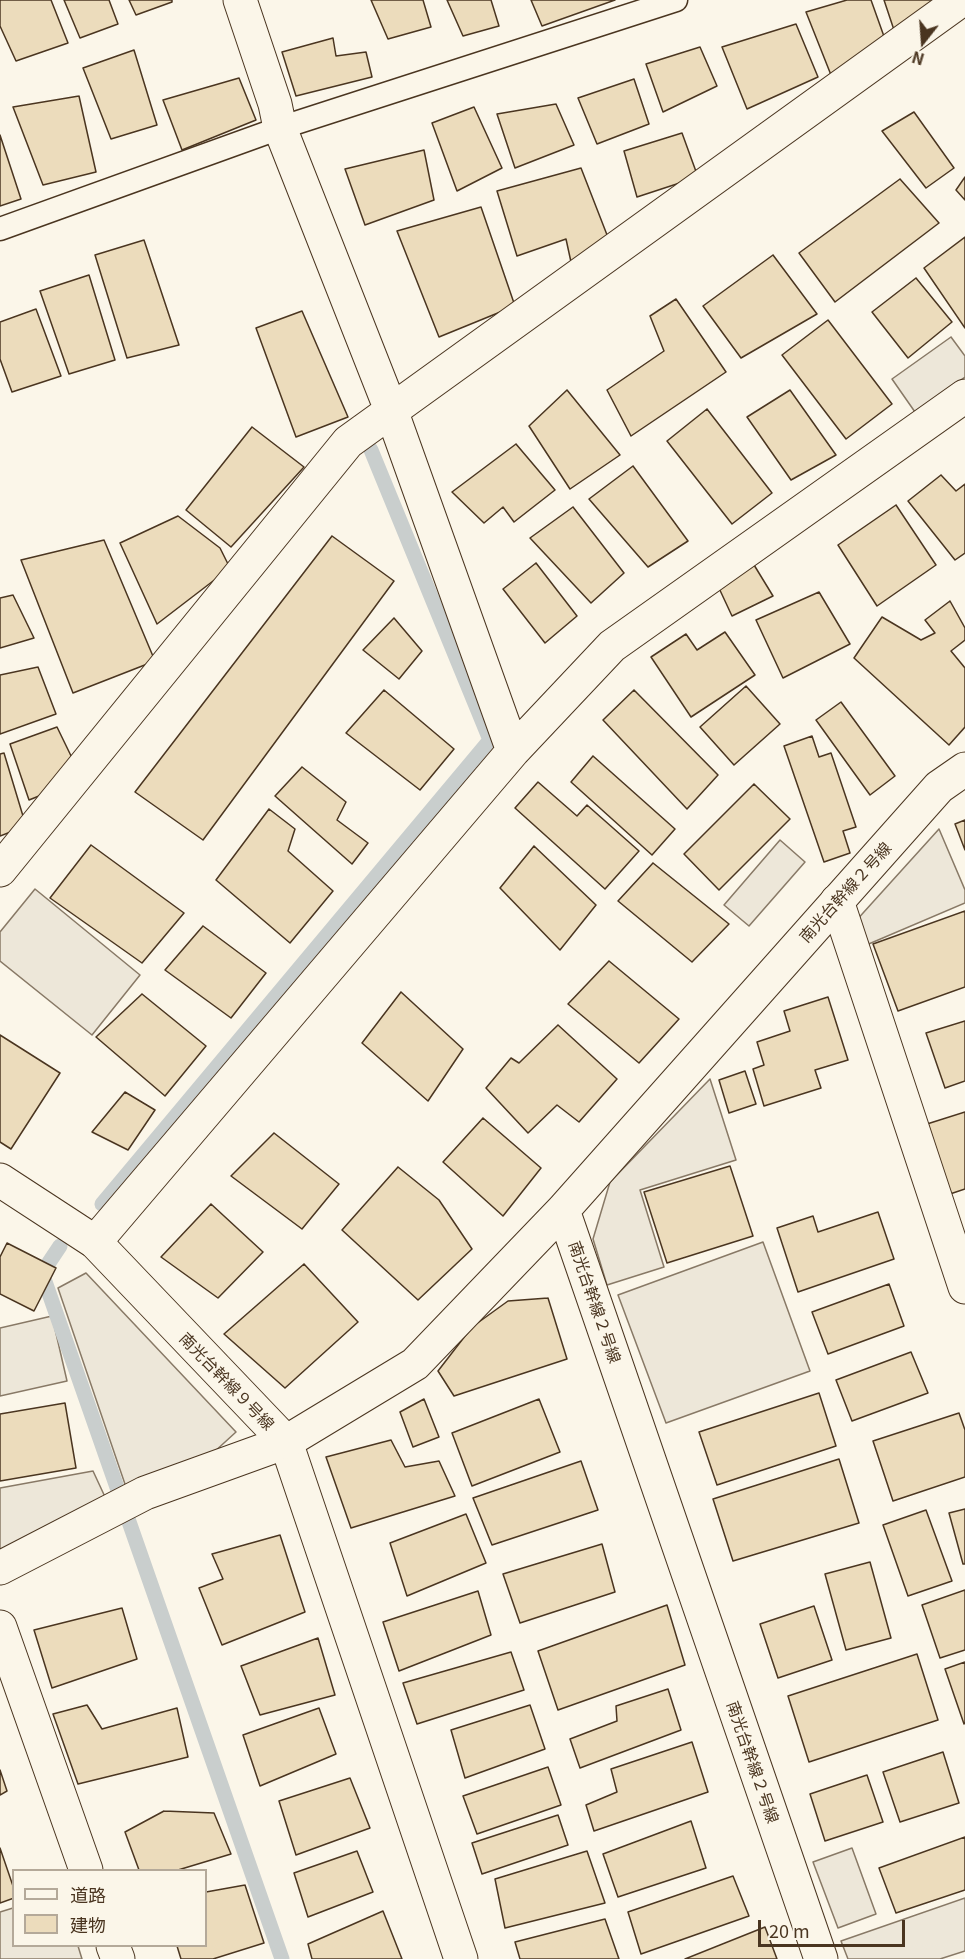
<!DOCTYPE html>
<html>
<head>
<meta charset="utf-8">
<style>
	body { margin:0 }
	#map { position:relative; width:965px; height:1959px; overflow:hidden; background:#fbf6e9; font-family:Georgia,"Noto Sans JP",serif }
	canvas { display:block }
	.legend { position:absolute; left:12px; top:1869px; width:195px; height:78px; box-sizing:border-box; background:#fbf6e9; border:2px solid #b4a999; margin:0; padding:8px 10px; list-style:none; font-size:18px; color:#4a3520 }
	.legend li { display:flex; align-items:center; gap:12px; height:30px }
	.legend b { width:30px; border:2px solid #b4a999 }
	.north { position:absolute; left:893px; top:12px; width:60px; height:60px; -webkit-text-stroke:4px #fbf6e9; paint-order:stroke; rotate:197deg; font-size:16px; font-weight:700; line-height:24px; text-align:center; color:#4a3520 }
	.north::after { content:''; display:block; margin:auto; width:21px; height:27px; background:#4a3520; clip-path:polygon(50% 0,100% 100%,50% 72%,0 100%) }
	.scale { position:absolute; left:758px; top:1920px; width:147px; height:27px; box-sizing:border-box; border:3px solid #4a3520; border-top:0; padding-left:8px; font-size:18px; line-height:21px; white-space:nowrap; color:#4a3520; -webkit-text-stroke:4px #fbf6e9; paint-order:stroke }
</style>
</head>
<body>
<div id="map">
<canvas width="965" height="1959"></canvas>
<ul class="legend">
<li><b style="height:8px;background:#fbf6e9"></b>道路</li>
<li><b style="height:16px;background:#ecdcbc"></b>建物</li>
</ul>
<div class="north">N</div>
<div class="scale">20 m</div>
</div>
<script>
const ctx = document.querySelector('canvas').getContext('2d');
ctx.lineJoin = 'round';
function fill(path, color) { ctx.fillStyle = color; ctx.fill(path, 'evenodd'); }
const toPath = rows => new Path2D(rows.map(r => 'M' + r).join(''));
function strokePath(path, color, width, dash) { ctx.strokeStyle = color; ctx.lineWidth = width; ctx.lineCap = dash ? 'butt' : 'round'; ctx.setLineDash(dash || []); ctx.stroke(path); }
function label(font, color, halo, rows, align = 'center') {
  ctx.font = font + ' Georgia,"Noto Sans JP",serif'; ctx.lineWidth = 4.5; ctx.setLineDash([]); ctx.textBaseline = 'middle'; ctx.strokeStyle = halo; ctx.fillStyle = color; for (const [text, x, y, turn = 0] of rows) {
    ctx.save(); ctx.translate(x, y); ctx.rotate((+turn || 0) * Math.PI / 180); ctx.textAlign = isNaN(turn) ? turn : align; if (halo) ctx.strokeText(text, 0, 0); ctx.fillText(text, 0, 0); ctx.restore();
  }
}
const parking = toPath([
	[951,337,965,356,965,377,915,412,892,379,951,337],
	[939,829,965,890,965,903,864,946,854,923,939,829],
	[780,840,805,862,749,926,724,905,780,840],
	[35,889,140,975,92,1035,0,961,0,932,35,889],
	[710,1079,736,1160,640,1190,664,1267,607,1285,593,1239,610,1182,710,1079],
	[763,1242,810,1371,666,1423,618,1295,763,1242],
	[86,1273,236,1432,213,1453,127,1490,58,1288,86,1273],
	[52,1316,67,1381,0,1396,0,1328,52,1316],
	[93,1471,106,1499,0,1550,0,1488,93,1471],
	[852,1848,876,1914,838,1928,813,1862,852,1848],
	[965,1898,965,1951,940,1959,848,1959,841,1941,965,1898],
	[13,1908,14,1946,78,1946,82,1959,0,1959,0,1912,13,1908]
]);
fill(parking, '#ede7d9');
strokePath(parking, '#887966', 1.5);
strokePath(toPath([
	[102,1204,490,740,371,450],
	[60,1246,42,1273,282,1959]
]), '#c9cecd', 15);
const building = toPath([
	[0,0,51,0,68,43,16,61,0,26,0,0],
	[64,0,109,0,118,24,80,38,64,0],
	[129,0,172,0,172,2,136,15,129,0],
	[371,0,423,0,431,27,388,39,371,0],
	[447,0,491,0,499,26,463,36,447,0],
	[531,0,615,0,542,26,531,0],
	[847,0,871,0,886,42,831,75,806,12,847,0],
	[884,0,940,0,896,36,884,0],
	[796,24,818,77,747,109,722,47,796,24],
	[333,38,336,56,366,52,372,77,296,96,282,52,333,38],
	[700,47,717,86,663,112,646,64,700,47],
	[134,50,157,125,111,139,83,68,134,50],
	[239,78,256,120,182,150,163,100,239,78],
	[634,79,649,124,597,144,578,98,634,79],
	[79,96,96,172,43,185,13,107,79,96],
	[556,104,574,145,515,168,497,114,556,104],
	[474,107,502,168,457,191,432,123,474,107],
	[914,112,954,168,926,188,882,131,914,112],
	[682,133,698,177,637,197,624,151,682,133],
	[0,135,21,199,0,206,0,135],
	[424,150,434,200,365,225,345,169,424,150],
	[581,168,609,240,571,262,566,239,517,256,497,191,581,168],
	[965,177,965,200,956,190,965,177],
	[900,179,939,223,835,302,799,253,900,179],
	[481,207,515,306,439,337,397,231,481,207],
	[965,237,965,328,924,268,965,237],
	[144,240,179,345,127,358,95,255,144,240],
	[773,255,817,314,741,358,703,306,773,255],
	[89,275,115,360,69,374,40,291,89,275],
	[916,278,952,322,908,358,872,312,916,278],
	[676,299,726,372,631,436,607,390,664,351,650,316,676,299],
	[36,309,61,376,12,392,0,359,0,322,36,309],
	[302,311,348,417,296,437,256,328,302,311],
	[828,320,892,404,846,439,782,355,828,320],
	[567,390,620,455,570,489,529,426,567,390],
	[790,390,836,455,791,480,747,417,790,390],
	[707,409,772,493,732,524,667,441,707,409],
	[252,427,304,467,231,547,186,510,252,427],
	[516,444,555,490,514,522,503,507,484,523,452,492,516,444],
	[633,466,688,541,648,567,589,499,633,466],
	[941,475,956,491,965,484,965,553,955,560,908,501,941,475],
	[896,505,936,565,877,606,838,545,896,505],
	[573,507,624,573,591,603,530,538,573,507],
	[178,516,220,548,230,568,157,624,120,543,178,516],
	[332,536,394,581,203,840,135,792,332,536],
	[104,540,155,661,73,693,21,560,104,540],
	[751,560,773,596,732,616,718,586,751,560],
	[536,563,577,616,545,643,503,589,536,563],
	[819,592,850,644,783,678,756,620,819,592],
	[13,595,34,638,0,648,0,598,13,595],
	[950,601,965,628,965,640,951,651,965,668,965,727,949,745,854,658,882,617,921,640,935,633,925,620,950,601],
	[394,618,422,651,399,679,363,650,394,618],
	[725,632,755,675,691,717,651,657,686,634,697,650,725,632],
	[38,667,56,714,0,734,0,675,38,667],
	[746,686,780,724,734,765,700,727,746,686],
	[384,690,454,749,420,790,346,733,384,690],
	[634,690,718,775,687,809,603,720,634,690],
	[841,702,895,776,870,795,816,720,841,702],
	[57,727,74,762,54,790,29,800,10,744,57,727],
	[812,736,819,757,831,753,856,827,843,831,850,853,824,862,784,746,812,736],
	[4,753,26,826,0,836,0,754,4,753],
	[593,756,675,829,652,855,571,782,593,756],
	[302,767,346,802,337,820,368,843,352,864,275,796,302,767],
	[538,782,577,816,587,805,639,851,605,889,515,808,538,782],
	[754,784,790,819,719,890,684,854,754,784],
	[269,809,295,829,288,851,333,891,290,943,216,880,269,809],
	[965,820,965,850,955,824,965,820],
	[91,845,184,913,142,963,50,898,91,845],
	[534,846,596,905,560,950,500,888,534,846],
	[653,863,729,924,692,962,618,901,653,863],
	[965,911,965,987,898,1011,873,944,965,911],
	[203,926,266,973,231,1018,165,970,203,926],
	[609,961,679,1019,639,1063,568,1004,609,961],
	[401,992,463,1049,428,1101,362,1043,401,992],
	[142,994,206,1046,165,1096,96,1037,142,994],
	[828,997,848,1060,815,1070,821,1088,764,1106,753,1069,764,1065,757,1042,790,1031,784,1011,828,997],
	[965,1021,965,1081,945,1088,926,1033,965,1021],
	[558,1025,617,1079,579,1122,557,1105,528,1133,486,1088,511,1058,519,1063,558,1025],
	[0,1035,60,1073,11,1149,0,1142,0,1035],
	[745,1071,756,1104,729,1113,719,1080,745,1071],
	[125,1092,155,1110,128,1150,92,1132,125,1092],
	[965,1112,965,1189,950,1194,927,1124,965,1112],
	[483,1118,541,1168,503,1216,443,1162,483,1118],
	[274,1133,339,1184,302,1229,231,1176,274,1133],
	[730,1166,753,1236,667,1263,644,1192,730,1166],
	[398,1167,439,1200,472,1249,418,1300,342,1230,398,1167],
	[211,1204,263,1252,218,1298,161,1257,211,1204],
	[878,1212,894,1259,798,1292,777,1228,813,1216,818,1232,878,1212],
	[7,1243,56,1268,34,1311,0,1294,0,1257,7,1243],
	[304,1264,358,1322,285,1388,224,1334,304,1264],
	[889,1284,904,1326,828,1354,812,1312,889,1284],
	[548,1298,567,1359,454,1396,438,1371,472,1327,508,1301,548,1298],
	[911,1352,928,1393,852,1421,836,1380,911,1352],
	[819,1393,836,1446,717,1485,699,1432,819,1393],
	[424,1399,439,1437,413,1447,400,1412,424,1399],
	[539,1399,560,1452,472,1486,452,1433,539,1399],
	[65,1403,76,1468,0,1481,0,1414,65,1403],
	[959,1413,965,1430,965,1477,893,1501,873,1441,959,1413],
	[391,1440,405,1467,439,1461,455,1496,351,1528,326,1457,391,1440],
	[839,1459,859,1523,733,1561,713,1499,839,1459],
	[581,1461,598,1510,492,1545,473,1498,581,1461],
	[965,1509,965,1564,963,1564,949,1513,965,1509],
	[926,1510,952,1581,908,1596,883,1525,926,1510],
	[466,1514,486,1563,407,1596,390,1543,466,1514],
	[280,1535,305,1612,222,1645,199,1588,223,1579,212,1554,280,1535],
	[602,1544,615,1592,520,1623,503,1574,602,1544],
	[870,1562,891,1638,846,1650,825,1574,870,1562],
	[965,1590,965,1650,940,1658,922,1605,965,1590],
	[478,1591,491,1635,399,1671,383,1622,478,1591],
	[667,1605,685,1665,558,1710,538,1651,667,1605],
	[814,1606,832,1660,778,1678,760,1624,814,1606],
	[122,1608,137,1659,52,1688,34,1630,122,1608],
	[318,1638,335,1695,260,1715,241,1666,318,1638],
	[511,1652,524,1690,417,1724,403,1683,511,1652],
	[917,1654,938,1720,809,1762,788,1696,917,1654],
	[965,1662,965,1723,964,1724,945,1669,965,1662],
	[668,1689,681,1730,580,1768,570,1739,617,1721,616,1706,668,1689],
	[87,1705,102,1729,177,1708,188,1757,78,1784,53,1714,87,1705],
	[530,1705,545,1749,465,1778,451,1730,530,1705],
	[319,1708,336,1754,260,1786,243,1735,319,1708],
	[692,1742,708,1792,594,1831,586,1805,617,1792,611,1769,692,1742],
	[943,1752,959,1803,900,1822,883,1772,943,1752],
	[548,1767,561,1805,477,1834,463,1796,548,1767],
	[0,1770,7,1791,0,1795,0,1770],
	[867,1775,883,1822,825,1841,810,1794,867,1775],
	[350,1778,370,1828,296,1855,279,1801,350,1778],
	[164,1811,214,1813,231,1854,178,1870,139,1870,125,1832,164,1811],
	[558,1815,568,1845,482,1874,472,1843,558,1815],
	[691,1821,706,1868,618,1897,603,1854,691,1821],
	[965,1837,965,1890,896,1913,879,1868,965,1837],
	[0,1848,14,1889,14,1898,0,1903,0,1848],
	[357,1851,373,1892,308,1917,294,1873,357,1851],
	[587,1851,605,1903,505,1928,495,1879,587,1851],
	[733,1876,749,1916,641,1954,628,1912,733,1876],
	[245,1885,264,1943,213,1959,181,1959,177,1946,206,1946,206,1892,245,1885],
	[383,1911,402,1959,312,1959,308,1944,383,1911],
	[605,1919,619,1959,520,1959,515,1942,605,1919],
	[765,1927,777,1959,685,1959,765,1927]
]);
fill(building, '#ecdcbc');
strokePath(building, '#4a3520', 1.5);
const service = toPath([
	[0,229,280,128,676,0]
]);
const minor = toPath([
	[240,0,275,104,280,128,391,410,513,751],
	[0,870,348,442,961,0],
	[837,901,965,1287],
	[95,1242,513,751,612,646,965,396],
	[0,1568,145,1493,286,1442,461,1959],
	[0,1627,86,1870],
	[113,1946,118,1959]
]);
const tertiary = toPath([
	[0,1180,95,1242,286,1442,415,1364,563,1210,939,787,965,769],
	[563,1210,821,1959]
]);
strokePath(service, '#4a3520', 25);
strokePath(minor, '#4a3520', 35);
strokePath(tertiary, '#4a3520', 35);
strokePath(service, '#fbf6e9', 22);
strokePath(minor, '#fbf6e9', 33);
strokePath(tertiary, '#fbf6e9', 33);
label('16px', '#4a3520', '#fbf6e9', [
	["南光台幹線２号線",845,892,-48],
	["南光台幹線２号線",595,1302,71],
	["南光台幹線９号線",227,1381,46],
	["南光台幹線２号線",753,1762,71]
]);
</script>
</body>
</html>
